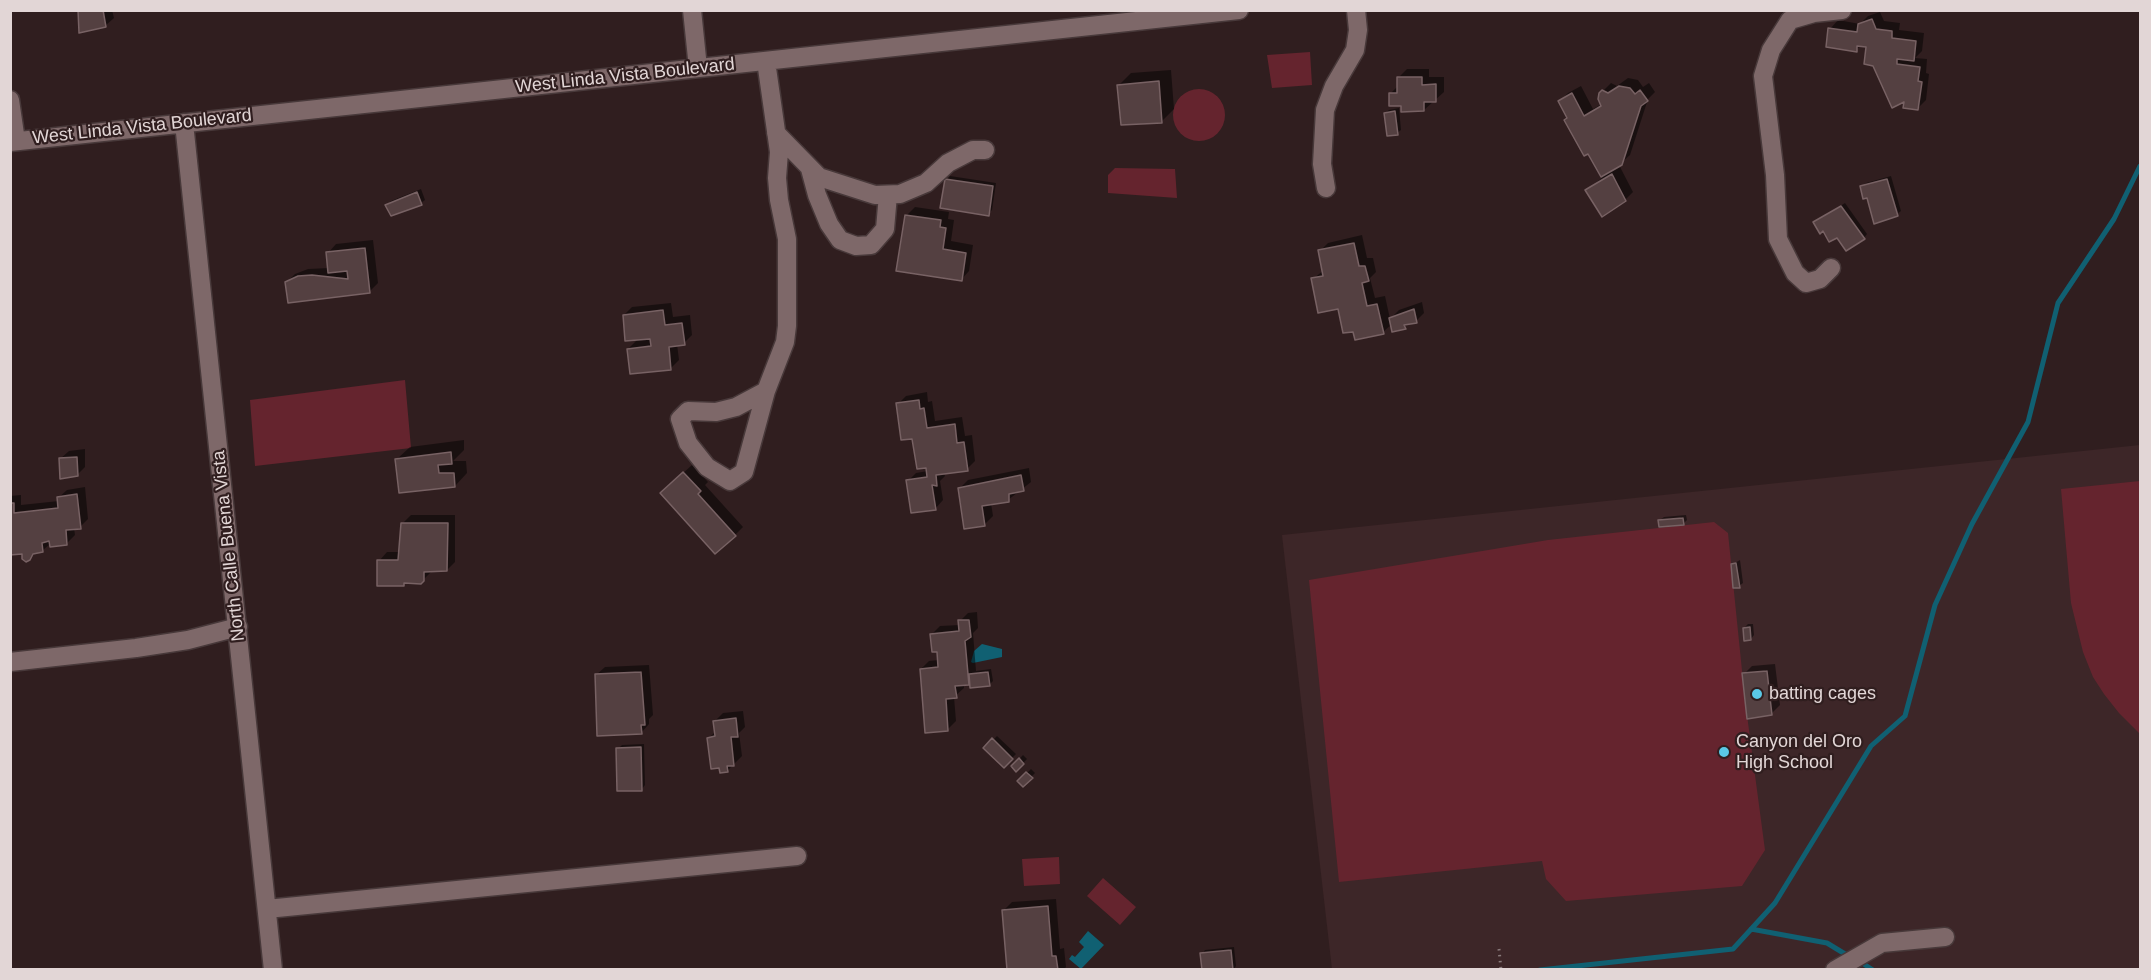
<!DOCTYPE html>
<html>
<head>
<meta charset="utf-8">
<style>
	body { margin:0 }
	#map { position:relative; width:2151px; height:980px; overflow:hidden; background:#301e1f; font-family:Arial,sans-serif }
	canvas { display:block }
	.frame { position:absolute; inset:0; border:12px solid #e2d6d6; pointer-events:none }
</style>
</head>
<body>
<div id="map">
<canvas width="2151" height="980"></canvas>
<div class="frame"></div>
</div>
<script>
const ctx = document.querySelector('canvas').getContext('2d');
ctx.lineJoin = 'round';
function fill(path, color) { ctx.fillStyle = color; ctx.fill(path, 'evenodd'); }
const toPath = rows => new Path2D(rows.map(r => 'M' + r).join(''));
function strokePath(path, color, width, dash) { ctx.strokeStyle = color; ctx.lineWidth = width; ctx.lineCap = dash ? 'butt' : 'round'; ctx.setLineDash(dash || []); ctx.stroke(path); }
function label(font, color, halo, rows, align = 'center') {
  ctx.font = font + ' Arial,sans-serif'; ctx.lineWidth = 4.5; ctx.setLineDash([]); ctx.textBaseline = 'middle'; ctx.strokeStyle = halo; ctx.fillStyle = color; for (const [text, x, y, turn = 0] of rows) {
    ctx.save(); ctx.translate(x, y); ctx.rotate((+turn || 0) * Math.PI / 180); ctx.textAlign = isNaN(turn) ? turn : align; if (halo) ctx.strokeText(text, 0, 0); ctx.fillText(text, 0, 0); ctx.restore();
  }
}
fill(toPath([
	[2140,445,2140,969,1332,969,1282,535]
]), '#3d2628');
fill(toPath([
	[1310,52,1312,85,1272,88,1267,55],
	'1173 115a26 26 0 1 1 52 0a26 26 0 1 1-52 0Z',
	[1115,168,1175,169,1177,198,1108,193,1108,175],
	[405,380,411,448,255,466,250,400],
	[2140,481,2140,734,2119,713,2104,694,2093,677,2083,652,2071,603,2061,489],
	[1714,522,1728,533,1745,700,1765,850,1742,886,1566,901,1546,879,1542,861,1339,882,1309,580,1548,540],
	[1059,857,1060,884,1024,886,1022,859],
	[1103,878,1136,907,1120,925,1087,896]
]), '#65242e');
fill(toPath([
	[982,644,1002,649,1002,657,973,663,971,662,974,651],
	[1088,931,1104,945,1081,969,1069,959,1072,955,1075,957,1084,947,1079,942]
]), '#106072');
fill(toPath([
	[80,10,112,10,114,18,105,26],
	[1880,12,1884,21,1900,23,1899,30,1924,33,1922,51,1915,58,1927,59,1926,73,1929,74,1926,100,1918,108,1905,100,1868,46,1861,45,1856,50,1830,29,1838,20,1860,24,1868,16],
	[1407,69,1429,69,1429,77,1444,77,1444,92,1424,110,1402,104,1390,94,1398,86,1398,78],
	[1171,70,1174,109,1161,122,1118,86,1131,73],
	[1628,78,1638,80,1643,87,1649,83,1655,92,1648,99,1630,155,1619,165,1633,192,1625,200,1587,190,1603,177,1559,102,1568,93,1581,86,1593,109,1602,104,1600,94,1611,83,1617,86],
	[1399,108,1401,130,1397,133,1385,113,1389,110],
	[950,176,996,183,992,210,988,214,947,180],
	[1891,176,1901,211,1897,214,1868,196,1862,187,1866,183],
	[421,189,425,200,421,203,387,205,391,201],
	[1845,203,1867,234,1864,238,1837,236,1815,222],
	[915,207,949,212,948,219,954,220,951,241,973,245,969,271,961,280,906,216],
	[1362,235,1367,258,1373,258,1376,272,1370,278,1375,298,1385,296,1390,319,1399,310,1422,302,1424,313,1416,321,1393,330,1392,324,1383,332,1354,330,1339,307,1313,279,1324,270,1320,251,1328,243],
	[373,240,378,283,369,292,287,282,295,274,308,269,329,268,328,253,336,244],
	[671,303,673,317,690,315,692,335,684,343,677,344,679,360,671,368,628,349,639,338,624,315,632,307],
	[927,392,928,402,932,401,935,421,962,417,965,436,972,435,975,461,967,469,944,473,945,476,940,481,943,500,935,509,908,481,916,473,928,471,898,404,906,396],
	[464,440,464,450,453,461,466,461,467,473,455,486,397,459,410,447],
	[85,449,85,467,77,475,60,459,69,451],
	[692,465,708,482,705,485,743,527,735,535,670,485],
	[1029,468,1031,482,1008,500,991,503,993,516,985,524,959,489,968,480],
	[85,487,88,519,80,527,74,528,75,535,66,544,51,543,42,551,36,552,29,559,24,552,10,553,10,496,21,495,21,505,59,501,58,498,67,490],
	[411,515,455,515,455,562,447,570,432,571,421,582,406,582,403,585,379,561,387,552,401,552,403,523],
	[1686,515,1687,520,1684,523,1660,525,1660,520,1664,517],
	[1740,560,1743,583,1739,586,1733,564],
	[977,612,978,628,973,633,976,671,991,669,993,681,989,685,971,680,964,684,964,688,954,697,956,721,948,729,921,669,929,661,939,660,938,651,931,635,940,626,960,625,960,621,968,613],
	[1748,624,1753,624,1754,635,1751,639,1744,628],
	[1775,664,1780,705,1772,713,1744,674,1752,666],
	[649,665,653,715,649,719,649,724,641,733,596,675,605,667],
	[743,711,745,727,739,733,742,756,727,771,709,738,716,731,715,721,723,713],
	[997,736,1016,754,1004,766,985,748],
	[644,744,645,785,642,789,618,749,622,745],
	[1023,755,1027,759,1016,770,1013,766],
	[1031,769,1035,773,1023,785,1019,781],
	[1056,899,1060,949,1064,948,1066,967,1063,970,1008,970,1003,911,1012,902],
	[1234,947,1236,966,1233,970,1202,954,1205,950]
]), '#0007');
strokePath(toPath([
	[1751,929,1827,943,1850,957],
	[1859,961,1873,970],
	[1540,970,1733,949,1775,903,1871,746,1905,716,1935,605,1972,524,2028,422,2058,303,2114,219,2140,166]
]), '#106072', 5);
const building = toPath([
	[78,10,103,10,106,27,79,33,78,10],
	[1872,19,1876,29,1892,31,1892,38,1916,41,1914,61,1897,59,1897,64,1920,67,1918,81,1922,82,1918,110,1903,108,1904,102,1892,108,1873,66,1864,64,1866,47,1857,46,1857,52,1826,47,1828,28,1857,32,1858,24,1872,19],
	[1397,77,1422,77,1422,85,1436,84,1436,102,1424,102,1424,111,1401,112,1401,106,1389,106,1389,93,1397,93,1397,77],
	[1159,81,1162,123,1121,125,1117,85,1159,81],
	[1619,86,1630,88,1635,94,1640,90,1648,101,1641,106,1622,165,1601,177,1588,154,1584,156,1564,120,1567,118,1558,101,1572,93,1584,116,1601,106,1598,99,1599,93,1602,90,1608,93,1619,86],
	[1395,111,1398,135,1387,136,1384,113,1395,111],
	[1612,174,1626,201,1602,217,1585,190,1612,174],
	[945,179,993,186,989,216,940,208,945,179],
	[1887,179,1898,216,1874,224,1867,198,1863,199,1860,186,1887,179],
	[417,192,422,205,391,216,385,205,417,192],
	[1841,206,1865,239,1846,251,1837,238,1829,242,1823,231,1820,234,1813,222,1841,206],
	[905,215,941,220,940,227,946,228,943,249,966,253,962,281,896,271,905,215],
	[1354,243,1359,266,1365,266,1369,281,1362,283,1367,306,1377,304,1384,334,1355,340,1353,332,1343,333,1338,309,1318,313,1311,278,1323,276,1318,250,1354,243],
	[365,248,370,293,288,303,285,282,298,276,312,275,348,279,347,271,328,273,326,252,365,248],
	[1414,309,1417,323,1404,325,1406,329,1392,332,1389,318,1414,309],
	[663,310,665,325,682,323,685,345,669,347,671,370,630,374,627,349,651,346,650,339,625,341,623,315,663,310],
	[919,400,920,409,924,408,927,428,955,424,957,443,964,442,968,471,936,475,937,486,932,485,936,510,911,513,906,480,927,477,926,468,917,469,912,439,901,440,896,403,919,400],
	[451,452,452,464,438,465,439,473,454,473,455,487,399,493,395,459,451,452],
	[77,457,78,476,60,479,59,458,77,457],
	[683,472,701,491,698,494,736,536,715,554,660,493,683,472],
	[1021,475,1024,491,1009,494,1009,502,982,506,985,526,964,529,958,488,1021,475],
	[77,494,81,529,66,530,67,545,50,547,49,541,42,543,43,552,33,554,30,560,26,562,22,559,22,554,10,555,10,503,14,503,14,513,58,508,57,497,77,494],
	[1683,518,1684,525,1659,527,1658,520,1683,518],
	[401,523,448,523,447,571,424,572,424,581,421,584,404,583,404,586,377,586,377,560,398,560,401,523],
	[1736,563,1740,588,1733,588,1731,564,1736,563],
	[958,620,969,620,971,637,965,641,969,685,955,686,957,698,946,699,948,731,925,733,920,669,938,667,937,652,932,652,930,634,959,631,958,620],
	[1750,627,1751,640,1744,641,1743,628,1750,627],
	[1767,671,1772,715,1747,719,1742,673,1767,671],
	[641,672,645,725,641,725,642,734,597,736,595,674,641,672],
	[988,672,990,686,970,688,969,674,988,672],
	[736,718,738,737,731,737,734,766,727,766,728,772,720,773,719,768,711,769,707,738,715,736,713,721,736,718],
	[992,738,1013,759,1004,768,983,748,992,738],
	[641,747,642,791,617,791,616,748,641,747],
	[1019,758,1024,764,1016,772,1011,766,1019,758],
	[1026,772,1033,778,1023,787,1017,781,1026,772],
	[1048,906,1052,956,1056,956,1058,970,1007,970,1002,910,1048,906],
	[1231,950,1233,970,1202,970,1200,953,1231,950]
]);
fill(building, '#544041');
strokePath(building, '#786264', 1.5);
const minor = toPath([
	[692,10,698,68],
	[10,100,16,141],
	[184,123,273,970],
	[776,133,819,177,875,195,900,194,926,183,948,163,973,150,985,150],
	[10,142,1239,10],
	[810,169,817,195,829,224,840,240,856,246,871,245,885,229,888,195],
	[1326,188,1322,164,1325,110,1334,86,1355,50,1358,30,1356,10],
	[1831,268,1820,279,1806,283,1795,273,1778,239,1775,175,1763,76,1771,50,1790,20,1814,13,1842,10],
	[766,391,736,407,716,412,688,411,680,419,688,443,707,467,730,481,744,472,766,391,785,342,787,326,787,239,779,200,777,178,779,152,766,61],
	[10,662,136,648,188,640,238,627],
	[267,909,797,856],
	[1835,970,1882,943,1945,937]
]);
strokePath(minor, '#48393a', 21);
strokePath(toPath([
	[1499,949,1501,970]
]), '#897a7b', 3, [1.5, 4.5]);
strokePath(minor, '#7e6869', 18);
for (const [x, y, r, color] of [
	[1757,694,6,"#5ac8e6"],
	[1724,752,6,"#5ac8e6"]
]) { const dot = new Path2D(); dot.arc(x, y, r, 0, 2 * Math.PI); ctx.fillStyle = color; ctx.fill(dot); strokePath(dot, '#301e1f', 2); }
label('18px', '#e2d6d6', '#301e1f', [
	["West Linda Vista Boulevard",625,76,-6],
	["West Linda Vista Boulevard",142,127,-6],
	["North Calle Buena Vista",229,546,-96]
]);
label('18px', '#e2d6d6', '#301e1f', [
	["batting cages",1769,694],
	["Canyon del Oro",1736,742],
	["High School",1736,763]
], 'left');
</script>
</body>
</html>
